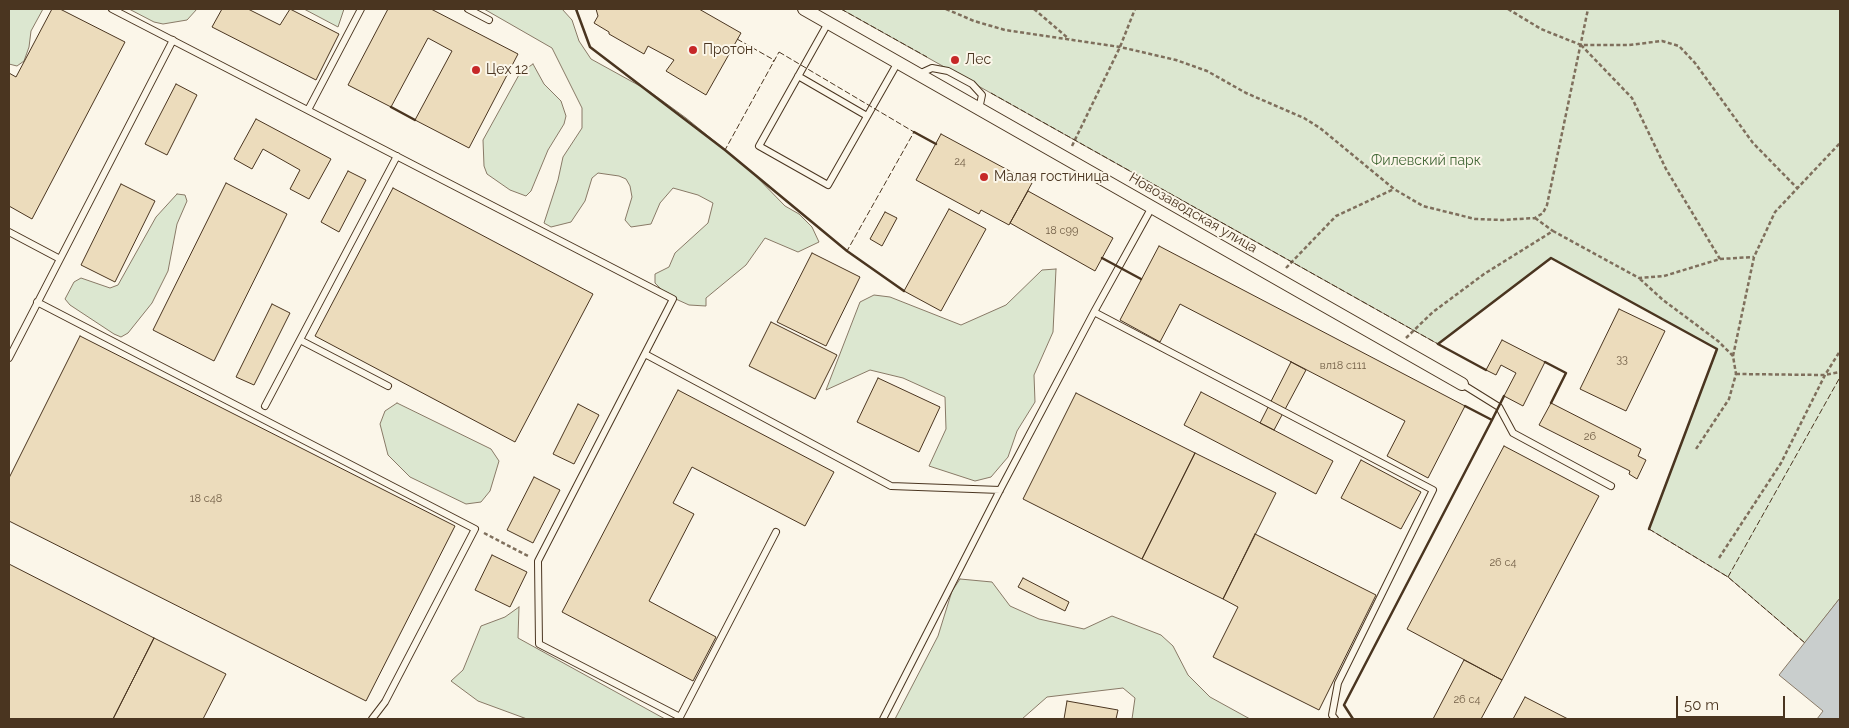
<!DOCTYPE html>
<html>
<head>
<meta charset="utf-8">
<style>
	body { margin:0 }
	#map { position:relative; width:1849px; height:728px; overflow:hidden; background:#fbf6e9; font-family:Raleway,sans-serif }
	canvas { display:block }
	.frame { position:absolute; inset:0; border:10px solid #4a3520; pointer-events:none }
	.scale { position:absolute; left:1676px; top:696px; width:109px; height:22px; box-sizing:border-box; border:2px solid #4a3520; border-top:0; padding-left:6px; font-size:15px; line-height:18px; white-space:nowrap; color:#4a3520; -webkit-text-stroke:4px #fbf6e9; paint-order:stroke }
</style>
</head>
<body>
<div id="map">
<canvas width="1849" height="728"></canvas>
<div class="frame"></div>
<div class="scale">50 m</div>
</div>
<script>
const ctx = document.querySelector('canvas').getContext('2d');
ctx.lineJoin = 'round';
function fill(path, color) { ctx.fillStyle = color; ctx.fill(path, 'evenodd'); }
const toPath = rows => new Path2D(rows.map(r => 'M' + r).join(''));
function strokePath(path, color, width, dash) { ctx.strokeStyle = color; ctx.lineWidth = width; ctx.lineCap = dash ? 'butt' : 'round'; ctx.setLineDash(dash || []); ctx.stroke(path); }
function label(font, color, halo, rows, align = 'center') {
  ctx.font = font + ' Raleway,sans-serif'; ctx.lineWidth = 4; ctx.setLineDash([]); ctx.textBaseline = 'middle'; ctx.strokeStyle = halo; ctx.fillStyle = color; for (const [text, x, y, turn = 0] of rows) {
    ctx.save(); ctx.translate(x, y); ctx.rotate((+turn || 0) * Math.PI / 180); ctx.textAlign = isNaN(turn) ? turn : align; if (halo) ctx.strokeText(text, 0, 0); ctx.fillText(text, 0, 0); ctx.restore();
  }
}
const green = toPath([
	[9,9,43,9,31,31,29,47,24,61,17,66,9,64,9,9],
	[129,9,197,9,187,20,163,24,154,22,129,9],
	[304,9,344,9,338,27,304,9],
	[484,9,562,9,572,20,579,41,591,59,649,91,686,118,751,171,785,206,799,214,812,227,819,242,798,252,765,238,746,265,706,298,706,306,689,305,667,295,655,283,655,274,669,267,675,253,708,223,713,203,698,195,673,188,660,203,651,224,631,227,625,220,632,197,630,186,626,179,619,176,598,173,592,178,585,201,571,222,551,227,544,223,558,180,563,157,582,128,582,108,552,48,484,9],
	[841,9,1840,9,1840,598,1805,643,1728,577,1649,529,1717,349,1551,258,1438,344,841,9],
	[533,64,544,84,561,101,566,116,564,124,548,150,531,191,526,196,510,190,487,174,484,166,483,140,520,73,533,64],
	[177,194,185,195,187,201,177,224,168,271,152,303,128,333,121,337,114,334,70,305,65,299,74,282,81,278,110,288,118,285,156,217,177,194],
	[1056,269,1053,332,1034,375,1035,402,1017,431,1008,457,991,477,975,481,929,466,946,429,945,397,903,378,870,370,826,390,860,302,874,295,890,297,961,325,1006,305,1042,270,1056,269],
	[397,403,491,449,499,461,490,491,481,502,466,504,410,477,388,455,380,424,385,411,397,403],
	[960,579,992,582,1010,606,1039,619,1084,629,1112,616,1161,635,1173,646,1188,675,1210,697,1250,719,1132,719,1135,698,1123,688,1047,697,1022,719,895,719,938,636,952,591,960,579],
	[519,607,518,638,665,719,527,719,478,701,451,681,463,670,481,626,505,617,519,607]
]);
fill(green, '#dce7d0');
strokePath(green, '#887966', 1);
const water = toPath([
	[1840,598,1840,719,1817,719,1823,711,1779,675,1840,598]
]);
fill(water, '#c9cecd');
strokePath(water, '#887966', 1);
const building = toPath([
	[52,9,60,9,125,42,32,219,9,206,9,73,16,77,52,9],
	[222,9,248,9,280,25,290,9,339,34,316,80,212,27,222,9],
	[388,9,431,9,518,54,469,148,415,120,452,51,428,38,391,107,348,85,388,9],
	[596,9,699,9,741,33,706,95,666,71,674,60,648,46,644,54,609,34,609,32,594,23,598,16,596,9],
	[176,84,197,95,167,155,145,144,176,84],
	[256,119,331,159,309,199,290,189,300,170,263,149,252,169,234,159,256,119],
	[941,134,1032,183,1009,225,981,210,979,214,916,180,941,134],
	[348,171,366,180,339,232,321,222,348,171],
	[226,183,287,214,214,361,153,330,226,183],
	[121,184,155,201,115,282,81,265,121,184],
	[393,188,593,294,515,442,315,336,393,188],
	[1028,191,1113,238,1095,271,1010,223,1028,191],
	[949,209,986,229,941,311,904,291,949,209],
	[885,212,897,218,882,246,870,239,885,212],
	[1159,246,1465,406,1428,478,1387,456,1405,421,1180,304,1160,342,1120,320,1159,246],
	[812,253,860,277,826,346,777,322,812,253],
	[272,304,290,313,254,385,236,377,272,304],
	[1619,309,1665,331,1626,411,1580,389,1619,309],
	[771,322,837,355,815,399,749,366,771,322],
	[80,336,455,526,366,701,9,521,9,478,80,336],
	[1502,340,1545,362,1523,406,1504,396,1516,373,1501,365,1496,375,1486,370,1502,340],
	[1291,362,1306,370,1274,430,1260,423,1291,362],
	[878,378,940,407,919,452,857,422,878,378],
	[678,390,834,472,805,526,692,467,673,503,694,514,649,601,716,637,693,681,562,612,678,390],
	[1201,392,1333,461,1316,494,1184,425,1201,392],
	[1076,393,1195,453,1142,559,1023,499,1076,393],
	[1551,403,1641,449,1638,456,1646,460,1637,479,1629,474,1630,471,1539,425,1551,403],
	[578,404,599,415,574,464,553,454,578,404],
	[1504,446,1599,496,1502,680,1407,629,1504,446],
	[1195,453,1276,493,1223,599,1142,559,1195,453],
	[1361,460,1421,492,1401,529,1341,498,1361,460],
	[534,477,560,490,533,543,507,530,534,477],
	[1255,534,1376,595,1319,710,1213,657,1238,607,1223,599,1255,534],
	[492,555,527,572,510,607,475,590,492,555],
	[9,564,154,638,113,719,9,719,9,564],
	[1023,578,1069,602,1065,611,1018,587,1023,578],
	[154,638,226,674,203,719,113,719,154,638],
	[1464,660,1502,680,1481,719,1433,719,1464,660],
	[1525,697,1568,719,1513,719,1525,697],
	[1067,701,1118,710,1116,719,1064,719,1067,701]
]);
fill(building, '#ecdcbc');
strokePath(building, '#4a3520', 1);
const lane = toPath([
	[112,9,673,299,538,561,539,644,680,717,776,532],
	[468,9,489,20],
	[828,23,759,146,828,185,898,62],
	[919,74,932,68,948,71,972,84,982,95,979,109],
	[798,76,867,116],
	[308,110,361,9],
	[9,232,60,259],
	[37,302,475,529,385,702,372,719],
	[1094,312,1433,490,1338,683,1332,715,1335,719],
	[300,340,388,386],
	[645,354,891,486,1000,490],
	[9,358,173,40],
	[1462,384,1499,407,1513,433,1611,486],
	[265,406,397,156],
	[883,719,1000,490,1094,312,1152,207]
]);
const street = toPath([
	[804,9,1462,384]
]);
strokePath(lane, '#4a3520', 8);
strokePath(street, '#4a3520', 14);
strokePath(toPath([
	[946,9,974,21,1005,30,1120,47,1176,60,1207,71,1246,93,1304,118,1320,128,1394,189,1423,206,1475,219,1503,220,1535,218,1543,213,1547,205,1588,9],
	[1034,9,1069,39],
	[1508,9,1541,29,1581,45,1629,45,1662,41,1679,46,1695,63,1753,143,1797,188],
	[1581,45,1632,98,1666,169,1720,259],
	[1072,146,1120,47,1135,9],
	[1535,218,1553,231],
	[1286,268,1336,216,1394,189],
	[1640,279,1663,300,1718,341,1733,356,1736,374,1729,399,1696,449],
	[1406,338,1433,312,1484,274,1553,231,1639,278,1664,276,1720,259,1754,257],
	[1733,356,1754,257,1775,212,1840,143],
	[1736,374,1825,375,1840,372],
	[484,533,530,557],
	[1719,558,1781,463,1825,375,1840,351]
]), '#7f6f5c', 2.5, [4, 2.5]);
strokePath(lane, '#fbf6e9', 6);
strokePath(street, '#fbf6e9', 12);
strokePath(toPath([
	[841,9,927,57],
	[737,39,774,60,773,62],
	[779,52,914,132,847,251,725,150,779,52],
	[991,93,1438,344],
	[1649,529,1728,577,1805,643],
	[1728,577,1839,379,1840,380]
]), '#4a3520', 1, [6, 2.5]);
strokePath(toPath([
	[576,9,590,47,725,150,847,251,904,291],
	[391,107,415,120],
	[914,132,936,144],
	[1102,258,1141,279],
	[1545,362,1566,373,1551,403],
	[1486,370,1438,344,1551,258,1717,349,1649,529],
	[1465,406,1492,420,1504,396],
	[1353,719,1344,705,1492,420]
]), '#4a3520', 2.5);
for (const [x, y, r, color] of [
	[693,50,5,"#c62828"],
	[955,60,5,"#c62828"],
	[476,70,5,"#c62828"],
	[984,177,5,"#c62828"]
]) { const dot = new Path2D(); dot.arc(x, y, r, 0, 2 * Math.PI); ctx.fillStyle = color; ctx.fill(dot); strokePath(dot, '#fbf6e9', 2); }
label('11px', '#725f47', null, [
	["24",960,162],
	["18 с99",1062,231],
	["33",1622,360],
	["вл18 с111",1343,366],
	["26",1590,437],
	["18 с48",206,499],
	["26 с4",1503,563],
	["26 с4",1467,700]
]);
label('14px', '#4a3520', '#fbf6e9', [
	["Протон",703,50],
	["Лес",965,60],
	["Цех 12",486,70],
	["Малая гостиница",994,177]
], 'left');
label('14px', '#436837', '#fbf6e9', [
	["Филевский парк",1426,161]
]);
label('14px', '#4a3520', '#fbf6e9', [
	["Новозаводская улица",1193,213,30]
]);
</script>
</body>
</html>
